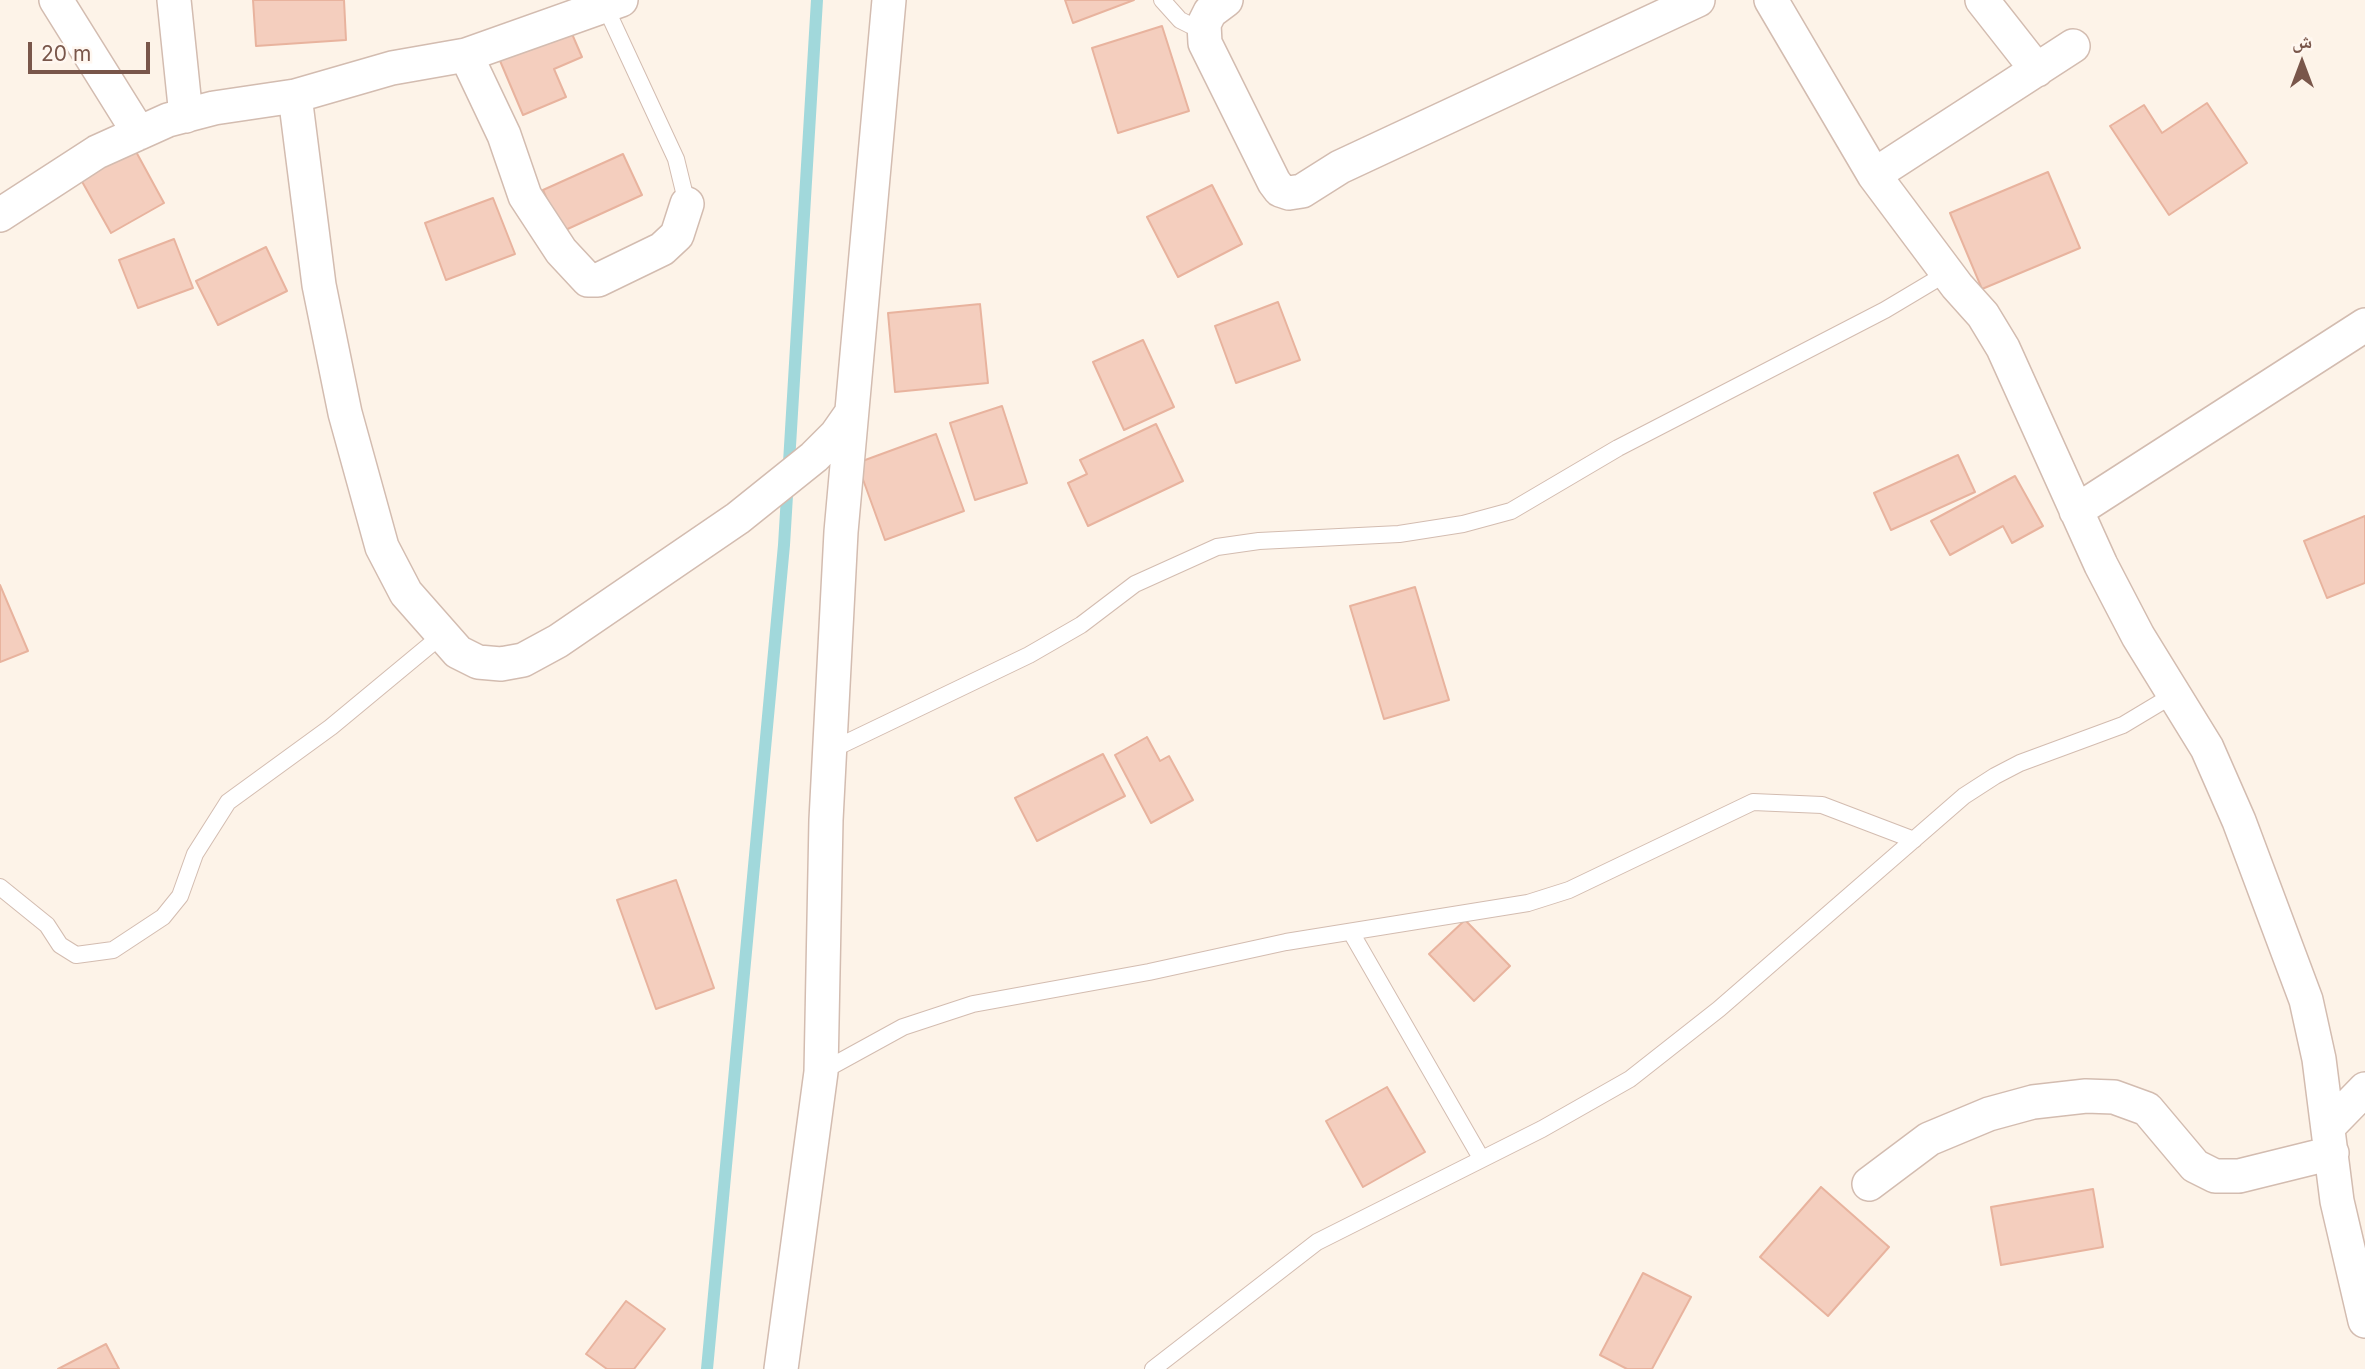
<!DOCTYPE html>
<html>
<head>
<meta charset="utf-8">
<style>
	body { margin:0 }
	#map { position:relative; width:2365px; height:1369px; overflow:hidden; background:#fdf3e8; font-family:Inter,"Noto Naskh Arabic",sans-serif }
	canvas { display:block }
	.north { position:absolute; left:2267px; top:28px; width:70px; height:70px; -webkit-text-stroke:5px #fff7f0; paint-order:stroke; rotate:0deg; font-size:19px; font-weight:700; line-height:28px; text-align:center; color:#79564a }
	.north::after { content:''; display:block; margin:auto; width:24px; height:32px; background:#79564a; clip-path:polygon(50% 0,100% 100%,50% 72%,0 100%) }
	.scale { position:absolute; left:28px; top:42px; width:122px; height:32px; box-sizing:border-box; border:4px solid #79564a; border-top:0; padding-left:9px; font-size:21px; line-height:24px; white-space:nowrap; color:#79564a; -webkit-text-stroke:5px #fff7f0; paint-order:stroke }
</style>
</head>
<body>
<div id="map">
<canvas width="2365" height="1369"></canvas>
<div class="north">ش</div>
<div class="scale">20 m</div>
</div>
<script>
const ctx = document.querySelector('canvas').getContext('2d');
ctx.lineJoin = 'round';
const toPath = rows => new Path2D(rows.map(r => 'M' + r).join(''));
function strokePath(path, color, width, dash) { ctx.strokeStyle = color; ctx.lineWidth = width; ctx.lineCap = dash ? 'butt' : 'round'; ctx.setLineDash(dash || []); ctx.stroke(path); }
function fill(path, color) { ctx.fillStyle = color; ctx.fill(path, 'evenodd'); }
strokePath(toPath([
	[707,1369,784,545,817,0]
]), '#a1d8db', 12);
const building = toPath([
	[253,0,344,0,346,40,256,46,253,0],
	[1065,0,1134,0,1073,23,1065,0],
	[1162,26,1189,111,1118,133,1092,48,1162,26],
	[569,27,582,57,554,69,566,97,523,115,498,56,569,27],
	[2207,103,2247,163,2169,215,2110,126,2144,105,2162,133,2207,103],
	[134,148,164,203,111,233,80,178,134,148],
	[623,154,642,195,561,232,543,190,623,154],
	[2048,172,2080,248,1982,289,1950,213,2048,172],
	[1212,185,1242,244,1178,277,1147,217,1212,185],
	[493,198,515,254,446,280,425,223,493,198],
	[174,239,193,288,138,308,119,260,174,239],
	[266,247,287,291,218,325,196,281,266,247],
	[1278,302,1300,360,1236,383,1215,326,1278,302],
	[980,304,988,383,895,392,888,313,980,304],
	[1143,340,1174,407,1124,430,1093,362,1143,340],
	[1002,406,1027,483,975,500,950,423,1002,406],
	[1156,424,1183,481,1088,526,1068,483,1087,474,1080,460,1156,424],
	[936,434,964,511,885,540,857,463,936,434],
	[1958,455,1975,492,1891,530,1874,493,1958,455],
	[2015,476,2043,526,2012,543,2003,526,1950,555,1931,521,2015,476],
	[2365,516,2365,583,2327,598,2304,541,2365,516],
	[0,585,28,651,0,662,0,585],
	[1415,587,1449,700,1384,719,1350,606,1415,587],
	[1147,737,1160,761,1169,756,1193,800,1151,823,1115,755,1147,737],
	[1103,754,1125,796,1037,841,1015,798,1103,754],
	[676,880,714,988,656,1009,617,900,676,880],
	[1465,920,1510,966,1474,1001,1429,954,1465,920],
	[1387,1087,1425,1152,1363,1187,1326,1121,1387,1087],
	[1821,1187,1889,1247,1828,1316,1760,1257,1821,1187],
	[2093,1189,2103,1247,2001,1265,1991,1207,2093,1189],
	[1643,1273,1691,1297,1652,1369,1627,1369,1600,1355,1643,1273],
	[626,1301,665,1329,634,1369,607,1369,586,1354,626,1301],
	[106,1344,119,1369,58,1369,106,1344]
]);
fill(building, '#f4cebe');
strokePath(building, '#e8b39e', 2);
const service = toPath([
	[1162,0,1180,20,1190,25,1204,24],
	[605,6,676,159,687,204],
	[829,751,1029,655,1081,625,1135,584,1217,547,1259,541,1399,534,1463,524,1511,511,1618,448,1885,310,1947,273],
	[0,887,47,925,60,945,76,955,113,950,163,917,180,896,195,854,228,802,331,727,442,635],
	[1352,934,1481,1158],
	[821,1072,903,1027,973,1004,1149,972,1286,942,1528,903,1569,890,1753,802,1822,805,1914,840],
	[1153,1369,1317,1242,1542,1129,1630,1079,1719,1009,1964,796,1995,776,2020,763,2123,725,2173,695]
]);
const minor = toPath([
	[56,0,139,133],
	[174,0,186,116],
	[1226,0,1210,12,1204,24,1205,43,1274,182,1280,190,1289,193,1302,191,1340,167,1698,0],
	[1771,0,1874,175,1957,286,1983,315,2003,348,2101,565,2138,636,2207,748,2239,821,2306,1000,2319,1059,2337,1201,2365,1321],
	[1982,0,2037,70],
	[466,55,504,135,525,196,561,251,588,280,598,280,662,249,677,235,687,204],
	[295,96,319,285,345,413,382,547,406,593,458,652,478,662,501,664,523,660,558,641,738,518,814,457,836,435,850,415],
	[1874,175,2073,46],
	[0,215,97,152,168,120,214,108,295,96,392,68,466,55,621,0],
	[2076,511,2365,325],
	[2328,1127,2365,1089],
	[1869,1184,1929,1139,1989,1114,2033,1102,2086,1096,2114,1097,2147,1109,2195,1166,2215,1176,2239,1176,2332,1153],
	[781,1369,821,1072,826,820,841,532,889,0]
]);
strokePath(service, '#d3bcb0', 18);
strokePath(minor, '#d3bcb0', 36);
strokePath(service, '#fff', 16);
strokePath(minor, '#fff', 33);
</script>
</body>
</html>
